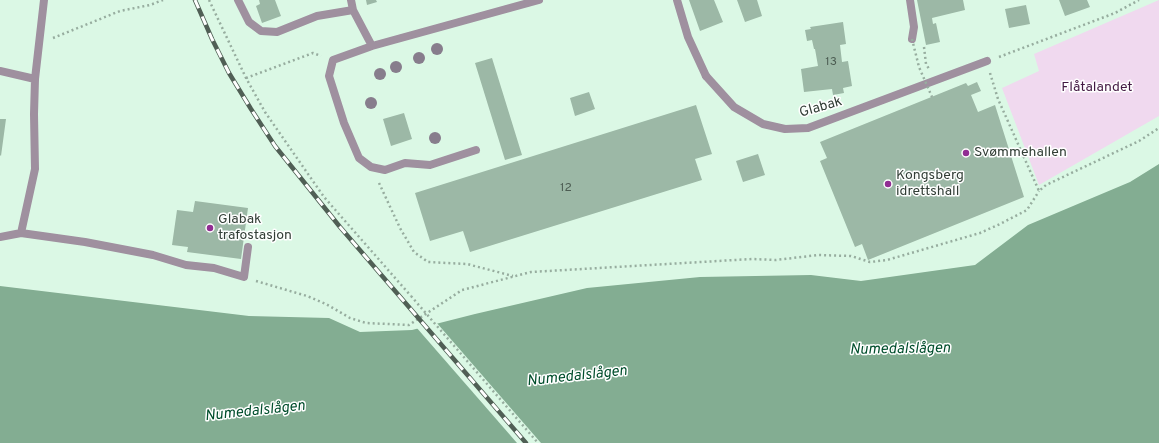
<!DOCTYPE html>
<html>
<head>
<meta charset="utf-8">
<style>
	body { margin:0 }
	canvas { display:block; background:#dbf8e5 }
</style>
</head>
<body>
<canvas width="1159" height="443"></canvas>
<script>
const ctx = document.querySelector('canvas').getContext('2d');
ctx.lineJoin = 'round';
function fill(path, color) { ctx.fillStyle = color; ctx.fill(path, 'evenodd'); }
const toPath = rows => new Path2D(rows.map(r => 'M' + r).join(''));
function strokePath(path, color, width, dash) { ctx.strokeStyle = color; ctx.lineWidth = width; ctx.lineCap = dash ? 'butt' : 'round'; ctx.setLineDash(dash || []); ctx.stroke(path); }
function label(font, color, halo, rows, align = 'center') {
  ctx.font = font + ' Overpass,sans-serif'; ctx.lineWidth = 3; ctx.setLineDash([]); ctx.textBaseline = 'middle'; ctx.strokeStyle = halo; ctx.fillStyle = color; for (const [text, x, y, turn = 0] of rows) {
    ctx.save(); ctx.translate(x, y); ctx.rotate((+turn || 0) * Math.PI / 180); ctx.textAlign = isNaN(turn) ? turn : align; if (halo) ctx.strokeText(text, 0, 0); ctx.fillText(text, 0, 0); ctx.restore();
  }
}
fill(toPath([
	[1159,0,1159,116,1039,185,1002,88,1039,71,1034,54]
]), '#f0d9ef');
fill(toPath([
	[1159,164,1159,443,0,443,0,286,249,316,329,318,360,332,412,330,475,314,587,288,700,277,811,275,861,281,975,265,1028,225,1130,182]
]), '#83ad92');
fill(toPath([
	[436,322,541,443,517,443,416,327]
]), '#dbf8e5');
fill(toPath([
	[259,0,275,0,281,16,262,23,256,6,260,4],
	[366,0,376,0,377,2,367,5],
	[689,0,714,0,723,22,700,31],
	[737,0,757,0,762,16,745,22],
	[917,0,963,0,965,10,932,18,933,24,936,23,940,42,926,45],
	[1059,0,1087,0,1090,7,1065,16],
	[1026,5,1030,24,1009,28,1005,9],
	[843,22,846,44,840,45,842,62,848,61,852,86,843,88,844,93,833,95,832,89,804,92,801,69,818,66,815,49,814,49,812,40,807,41,805,30,811,29,810,27],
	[492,58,522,155,505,160,475,63],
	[977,82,981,91,971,95,978,112,995,105,1024,197,868,260,862,244,855,247,820,161,827,158,820,142,966,83,968,86],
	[589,92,595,109,575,116,570,98],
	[696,105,712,154,695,159,702,180,470,252,463,231,430,241,415,193],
	[404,113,412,139,391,146,383,119],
	[0,119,6,119,1,156,0,155],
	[758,154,765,175,743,182,736,161],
	[195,201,248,208,241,259,187,252,188,247,172,245,177,210,193,212]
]), '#9cb8a6');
strokePath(toPath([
	[209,0,246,78,265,112,324,197,411,296],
	[53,38,120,11,150,5,163,0],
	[924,47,926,64,929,69],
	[999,57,1115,13,1139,0],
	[990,73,998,99,1039,191,1046,185,1139,141,1159,128],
	[246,78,313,53,321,56],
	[379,183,400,228,414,252,428,262,467,264,513,276],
	[256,281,307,296,326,304,350,318,366,323,409,325,462,290,531,272,752,259,776,260,818,255,851,256,870,262,887,260,980,233,1000,224,1027,210,1039,191]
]), '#97ad9f', 2.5, [2, 3]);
strokePath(toPath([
	[238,0,249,22,261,31,277,32,317,16,353,10,351,0],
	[353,10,372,46],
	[0,71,35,79,34,114,35,169,21,233],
	[706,76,734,107,763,124,785,129,808,128,987,61],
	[476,150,430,165,405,163,385,170,371,167,359,158,344,123,329,76,333,60,372,46,539,0],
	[0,237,21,233,85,242,153,255,186,265,214,268,244,277,248,247]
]), '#9f909f', 8);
strokePath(toPath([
	[677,0,688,37,706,76],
	[910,0,914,27,912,39],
	[35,79,44,0]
]), '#9f909f', 8);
const rail = toPath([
	[195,0,212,39,229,73,251,109,275,146,340,227,526,443]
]);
strokePath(rail, '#505f55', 4.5);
strokePath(rail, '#fff', 3, [9]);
strokePath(toPath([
	[912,39,919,67,932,97],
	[411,296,538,443]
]), '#97ad9f', 2.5, [2, 3]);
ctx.fillStyle = '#877d8c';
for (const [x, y] of [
	[437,49],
	[419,58],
	[396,67],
	[380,74],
	[371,103],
	[435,138]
]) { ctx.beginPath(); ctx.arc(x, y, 6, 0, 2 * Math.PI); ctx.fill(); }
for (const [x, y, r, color] of [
	[966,153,4,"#912d93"],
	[888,184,4,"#912d93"],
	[210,228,4,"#912d93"]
]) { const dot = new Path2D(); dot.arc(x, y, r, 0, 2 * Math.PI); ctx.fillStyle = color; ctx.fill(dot); strokePath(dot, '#fff', 1.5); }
label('12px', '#4c5c52', null, [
	["13",831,63],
	["12",566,189]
]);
label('14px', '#431943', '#fff', [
	["Flåtalandet",1097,88]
]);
label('14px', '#323e36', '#fff', [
	["Glabak",821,108,-16]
]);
label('14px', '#323e36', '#fff', [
	["Svømmehallen",974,153],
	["Kongsberg",896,176],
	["idrettshall",896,192],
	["Glabak",218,220],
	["trafostasjon",218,236]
], 'left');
label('italic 15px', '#004e2c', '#fff', [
	["Numedalslågen",900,350,-1],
	["Numedalslågen",577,377,-6],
	["Numedalslågen",255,412,-6]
]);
</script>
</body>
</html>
